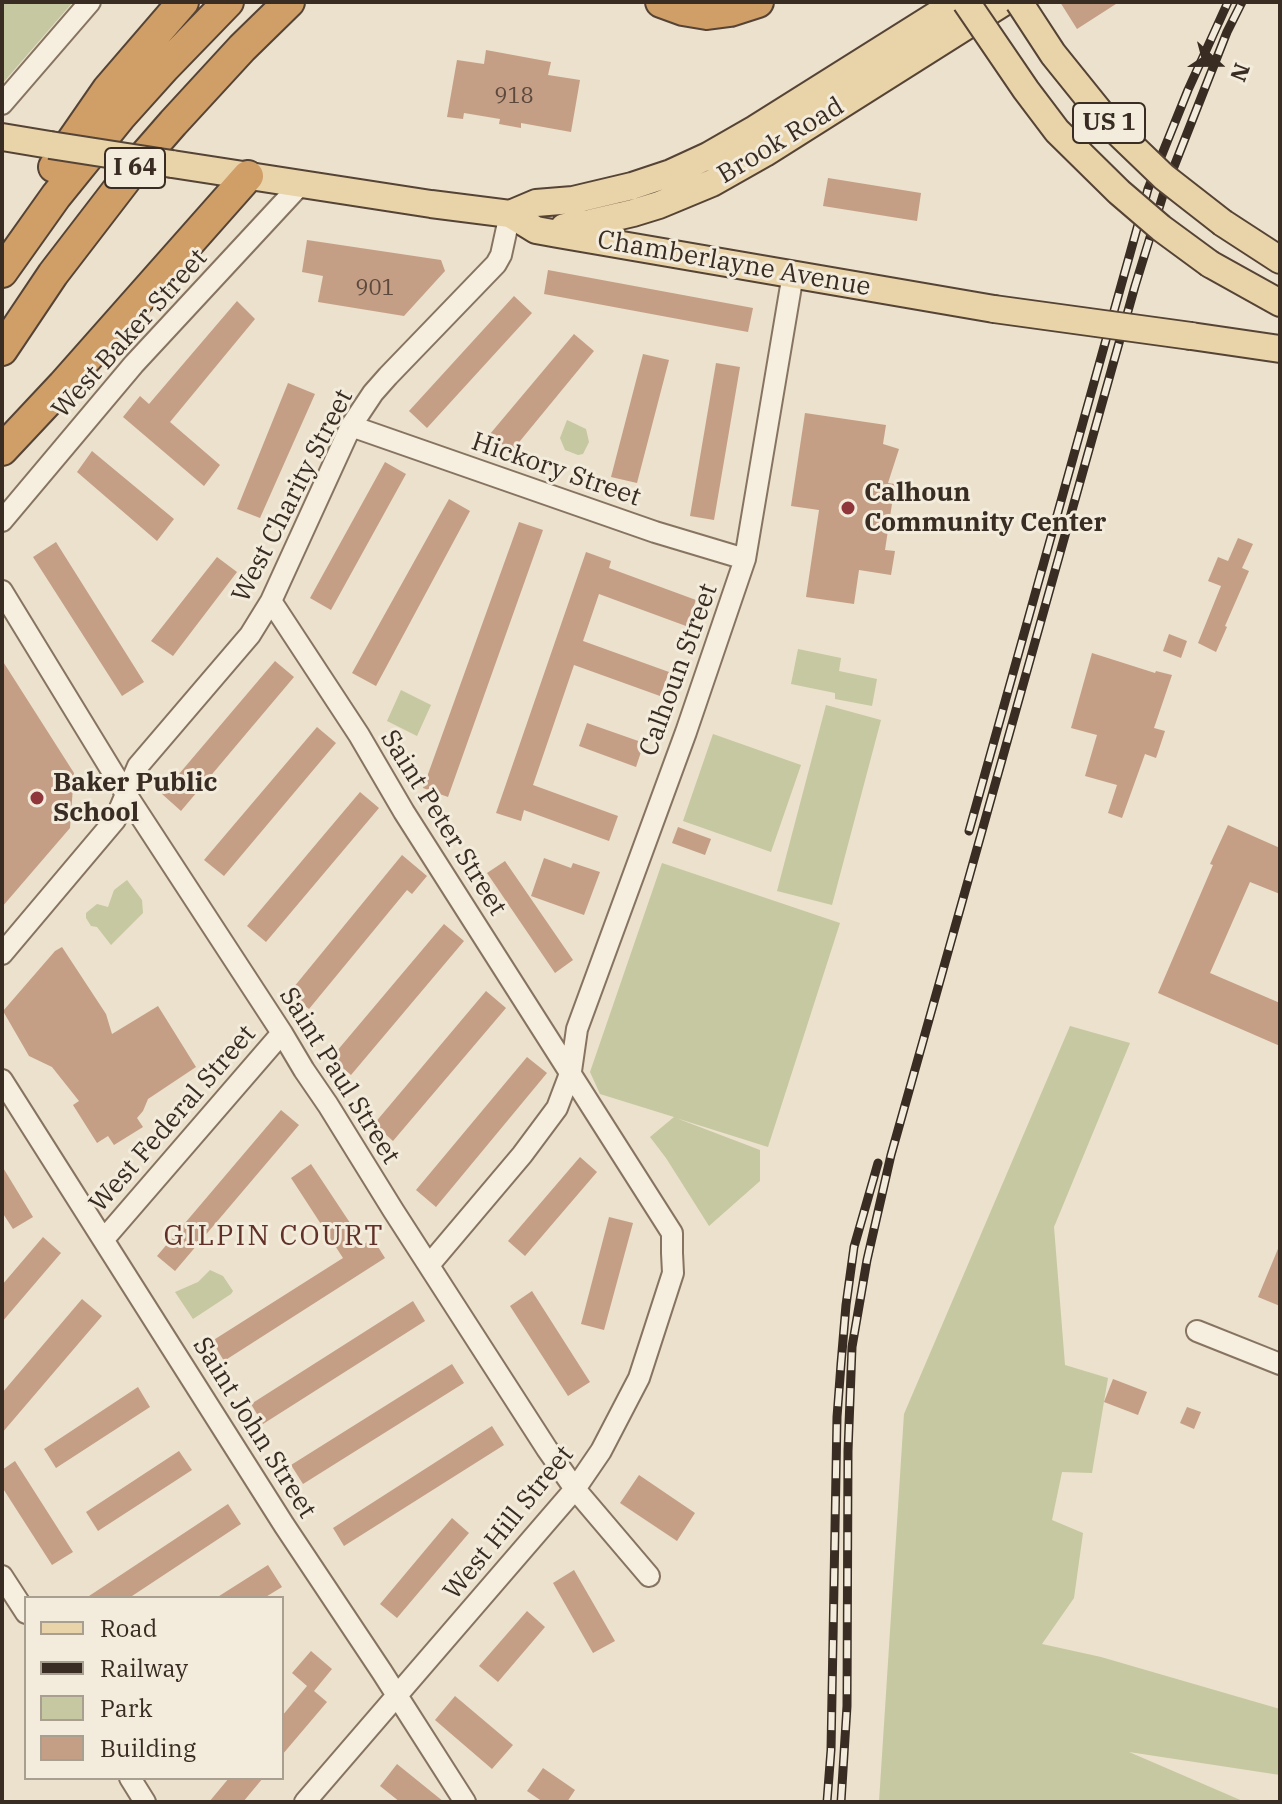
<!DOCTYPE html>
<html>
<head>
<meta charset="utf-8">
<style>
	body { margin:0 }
	#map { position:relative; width:1282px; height:1804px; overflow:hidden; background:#ebe1cc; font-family:"IBM Plex Serif",serif }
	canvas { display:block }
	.frame { position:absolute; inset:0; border:4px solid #392d23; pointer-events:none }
	.legend { position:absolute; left:24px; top:1596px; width:260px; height:184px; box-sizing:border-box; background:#f3ebdb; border:2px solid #a99f91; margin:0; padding:10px 14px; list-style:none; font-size:24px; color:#392d23 }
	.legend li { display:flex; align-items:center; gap:16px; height:40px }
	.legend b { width:40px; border:2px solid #a99f91 }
	.north { position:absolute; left:1178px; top:24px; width:80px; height:80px; -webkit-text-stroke:6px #f3ebdb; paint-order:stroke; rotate:111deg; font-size:22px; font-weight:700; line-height:32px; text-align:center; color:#392d23 }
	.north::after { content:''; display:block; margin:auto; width:28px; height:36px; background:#392d23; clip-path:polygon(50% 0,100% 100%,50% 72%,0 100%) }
</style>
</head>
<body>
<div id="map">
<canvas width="1282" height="1804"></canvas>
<div class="frame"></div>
<ul class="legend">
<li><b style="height:10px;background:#e9d3a9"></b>Road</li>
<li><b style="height:10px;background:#392d23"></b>Railway</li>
<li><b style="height:22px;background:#c5c8a0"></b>Park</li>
<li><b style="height:22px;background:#c59e86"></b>Building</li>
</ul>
<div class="north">N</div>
</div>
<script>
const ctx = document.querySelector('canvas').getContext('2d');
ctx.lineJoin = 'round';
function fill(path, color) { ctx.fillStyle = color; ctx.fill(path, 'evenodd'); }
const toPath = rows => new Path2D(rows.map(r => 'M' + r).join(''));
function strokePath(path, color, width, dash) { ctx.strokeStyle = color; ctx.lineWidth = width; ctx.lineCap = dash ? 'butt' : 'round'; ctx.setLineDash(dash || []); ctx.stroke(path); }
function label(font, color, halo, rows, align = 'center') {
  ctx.font = font + ' "IBM Plex Serif",serif'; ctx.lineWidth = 6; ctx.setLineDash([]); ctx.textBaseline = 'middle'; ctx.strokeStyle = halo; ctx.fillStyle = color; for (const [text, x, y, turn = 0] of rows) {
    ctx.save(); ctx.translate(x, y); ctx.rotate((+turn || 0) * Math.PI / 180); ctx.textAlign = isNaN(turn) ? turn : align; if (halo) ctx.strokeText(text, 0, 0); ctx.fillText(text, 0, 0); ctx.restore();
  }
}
fill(toPath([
	[2,2,73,2,2,84],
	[567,420,586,429,589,442,583,454,578,455,565,450,560,438],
	[798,649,841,658,839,671,877,679,872,706,835,699,835,693,791,684],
	[401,690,431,705,417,736,387,721],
	[826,705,881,720,832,905,777,891],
	[713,734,801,765,771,852,683,821],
	[662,863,840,923,768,1147,676,1118,760,1150,760,1181,709,1226,666,1158,650,1137,674,1117,600,1094,590,1072],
	[127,880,142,900,143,913,111,945,97,927,91,926,86,918,86,913,97,904,108,907,114,890],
	[1070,1026,1130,1043,1054,1227,1065,1365,1108,1378,1092,1473,1062,1472,1052,1520,1083,1533,1074,1598,1042,1644,1101,1657,1280,1709,1280,1775,1129,1752,1245,1802,879,1802,904,1414],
	[210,1270,223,1276,233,1291,231,1294,193,1319,175,1292,198,1282]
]), '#c5c8a0');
fill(toPath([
	[1060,2,1119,2,1077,29],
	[486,50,551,62,548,75,580,80,571,132,521,123,521,128,499,124,500,119,464,113,463,119,447,117,457,60,484,64],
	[828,178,921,193,917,221,823,206],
	[307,240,441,260,445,271,404,316,318,302,323,276,302,272],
	[548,270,753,308,748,332,544,294],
	[514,296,532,313,427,428,409,411],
	[237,301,255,319,170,422,220,465,204,486,123,417,140,396,149,404],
	[574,334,594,351,511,452,490,434],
	[643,354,669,360,637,483,611,477],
	[716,363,740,367,714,520,690,516],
	[288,383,315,394,260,518,237,509],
	[805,413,886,425,883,444,899,449,888,483,895,484,885,550,895,551,891,575,859,570,854,604,806,597,819,510,791,506],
	[92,451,174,519,157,541,77,472],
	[385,462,406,474,331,610,310,598],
	[449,499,470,511,376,686,352,673],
	[519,522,543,530,448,797,423,788],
	[1238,538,1253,544,1242,568,1249,571,1225,626,1227,627,1216,652,1198,643,1221,586,1208,581,1218,557,1228,561],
	[56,542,144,682,122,696,33,557],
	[586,552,611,561,609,568,696,600,686,626,599,594,583,641,669,672,660,696,574,665,533,785,618,816,609,841,524,810,521,821,496,813],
	[217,557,237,572,173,656,151,641],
	[1169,634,1187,641,1181,658,1163,651],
	[1092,653,1155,673,1156,671,1172,675,1154,728,1165,731,1156,758,1145,754,1122,818,1108,813,1117,785,1085,776,1097,735,1071,728],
	[2,660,74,773,70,828,2,907],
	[275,661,294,677,181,811,162,794],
	[587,723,644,743,636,767,579,746],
	[317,727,336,743,224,876,204,860],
	[360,792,379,808,266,942,247,926],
	[1228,825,1280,848,1280,894,1250,882,1210,973,1280,1003,1280,1046,1158,993,1213,865,1210,864],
	[678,827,711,839,705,855,672,843],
	[402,855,427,876,412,894,407,890,309,1009,289,993],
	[544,858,571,868,573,863,600,872,584,915,531,896],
	[505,861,573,960,555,973,487,873],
	[444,924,464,941,351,1075,331,1058],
	[62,947,106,1014,112,1034,158,1006,196,1067,148,1099,143,1111,137,1118,143,1127,114,1145,108,1136,97,1143,73,1105,79,1101,52,1067,29,1056,3,1011,55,951],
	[486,991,506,1008,393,1141,374,1124],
	[527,1057,547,1073,436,1207,416,1190],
	[281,1110,299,1125,175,1271,157,1256],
	[580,1157,597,1172,525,1256,508,1241],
	[311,1164,364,1244,373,1239,385,1258,224,1361,212,1341,343,1258,291,1178],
	[2,1166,33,1217,13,1229,2,1212],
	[609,1217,633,1223,604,1330,581,1324],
	[43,1237,61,1253,2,1322,2,1285],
	[1280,1244,1280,1306,1258,1297],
	[532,1291,590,1382,568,1396,510,1306],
	[82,1299,102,1316,2,1433,2,1393],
	[413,1301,425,1321,263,1424,251,1404],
	[452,1364,464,1383,303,1484,291,1465],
	[1113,1379,1147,1392,1138,1415,1104,1402],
	[138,1387,150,1407,56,1468,44,1449],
	[1187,1407,1201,1412,1194,1429,1180,1423],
	[492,1426,504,1445,344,1546,333,1528],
	[179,1451,192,1470,98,1531,86,1512],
	[15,1461,73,1552,52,1565,2,1487,2,1470],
	[639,1475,695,1513,677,1541,620,1503],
	[228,1504,241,1524,129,1598,86,1598],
	[452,1518,469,1533,397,1618,380,1604],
	[268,1565,282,1587,264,1598,216,1598],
	[574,1570,615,1641,593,1653,553,1583],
	[527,1611,545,1627,498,1682,479,1666],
	[311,1651,332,1669,314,1691,327,1702,282,1755,282,1716,307,1686,292,1673],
	[455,1696,513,1745,492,1769,435,1720],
	[397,1764,444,1802,400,1802,380,1786],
	[543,1768,575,1790,567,1802,543,1802,527,1791],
	[229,1778,263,1778,243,1802,209,1802]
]), '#c59e86');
const minor = toPath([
	[2,104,90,2],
	[351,426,655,532,745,559],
	[2,521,134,364,301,184],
	[2,591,126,794,282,1033,304,1070,328,1105,393,1210,547,1449,575,1489,649,1576],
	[271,601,359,735,404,812,672,1233,672,1253,673,1273,639,1378,601,1451,575,1489,305,1802],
	[2,954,115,820,138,766,250,635,271,601,351,426,373,393,388,376,496,264,501,255,510,214],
	[2,1080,284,1525,382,1672,465,1802],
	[104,1239,282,1033],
	[429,1265,522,1155,557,1108,571,1071,577,1029,686,732,745,559,793,274],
	[1197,1331,1280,1364],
	[2,1576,26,1613],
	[130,1778,145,1802]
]);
const major = toPath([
	[2,137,50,145],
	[172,164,431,204,510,214,536,230,558,234,994,309],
	[510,214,536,203,573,200,632,186,671,173,708,156,755,129,957,2],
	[1223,223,1280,260],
	[564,227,590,223,633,213,659,205,712,183,765,153,1004,2],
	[1210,264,1280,303],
	[1191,336,1280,349]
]);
const highway = toPath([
	[661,2,683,10,707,14,730,11,758,2],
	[54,167,108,89,183,2],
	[2,272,56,196,120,117,165,67,228,2],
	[2,350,53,274,139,162,173,123,242,48,289,2],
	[2,450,63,385,248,176]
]);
strokePath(minor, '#867461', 24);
strokePath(major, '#554335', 30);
strokePath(highway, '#554335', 34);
strokePath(minor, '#f6eede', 20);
strokePath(major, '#e9d3a9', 26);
strokePath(highway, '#d09e67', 30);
const rail = toPath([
	[969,831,1148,189,1188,90,1228,2],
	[827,1802,831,1750,837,1417,841,1364,846,1305,854,1247,878,1163],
	[841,1802,847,1706,848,1451,852,1347,867,1260,891,1155,1135,286,1164,192,1227,32,1242,2]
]);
strokePath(rail, '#392d23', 9);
strokePath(rail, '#f3ebdb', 6, [18]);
const majorBridge = toPath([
	[966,2,1026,90,1057,131,1119,192,1161,228,1210,264],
	[1019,2,1053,54,1111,126,1164,177,1223,223],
	[50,145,172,164],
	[994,309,1191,336]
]);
strokePath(majorBridge, '#554335', 30, []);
strokePath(majorBridge, '#e9d3a9', 26);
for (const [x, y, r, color] of [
	[848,508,8,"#8f373b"],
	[37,798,8,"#8f373b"]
]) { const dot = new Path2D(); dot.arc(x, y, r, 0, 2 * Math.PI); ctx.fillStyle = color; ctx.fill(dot); strokePath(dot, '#f3ebdb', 3); }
label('22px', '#5c493c', null, [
	["918",514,97],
	["901",375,289]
]);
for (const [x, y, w] of [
	[1109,123,72],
	[135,168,60]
]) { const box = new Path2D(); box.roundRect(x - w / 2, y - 20, w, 40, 6); ctx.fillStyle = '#f3ebdb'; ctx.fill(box); strokePath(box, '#392d23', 2); }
label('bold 24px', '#392d23', null, [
	["US 1",1109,123],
	["I 64",135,168]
]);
label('26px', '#392d23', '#f3ebdb', [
	["Brook Road",781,141,-31],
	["Chamberlayne Avenue",734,264,10],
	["West Baker Street",130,334,-48],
	["Hickory Street",556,470,19],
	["West Charity Street",293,496,-63],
	["Calhoun Street",679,670,-70],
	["Saint Peter Street",443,823,58],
	["Saint Paul Street",339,1076,58],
	["West Federal Street",173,1119,-49],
	["Saint John Street",254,1428,58],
	["West Hill Street",509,1523,-51]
]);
label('bold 26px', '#392d23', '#f3ebdb', [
	["Calhoun",864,493],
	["Community Center",864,523],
	["Baker Public",53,783],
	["School",53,813]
], 'left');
ctx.letterSpacing = '2px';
label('28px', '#613127', '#f3ebdb', [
	["GILPIN COURT",274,1237]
]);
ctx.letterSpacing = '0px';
</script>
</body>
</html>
